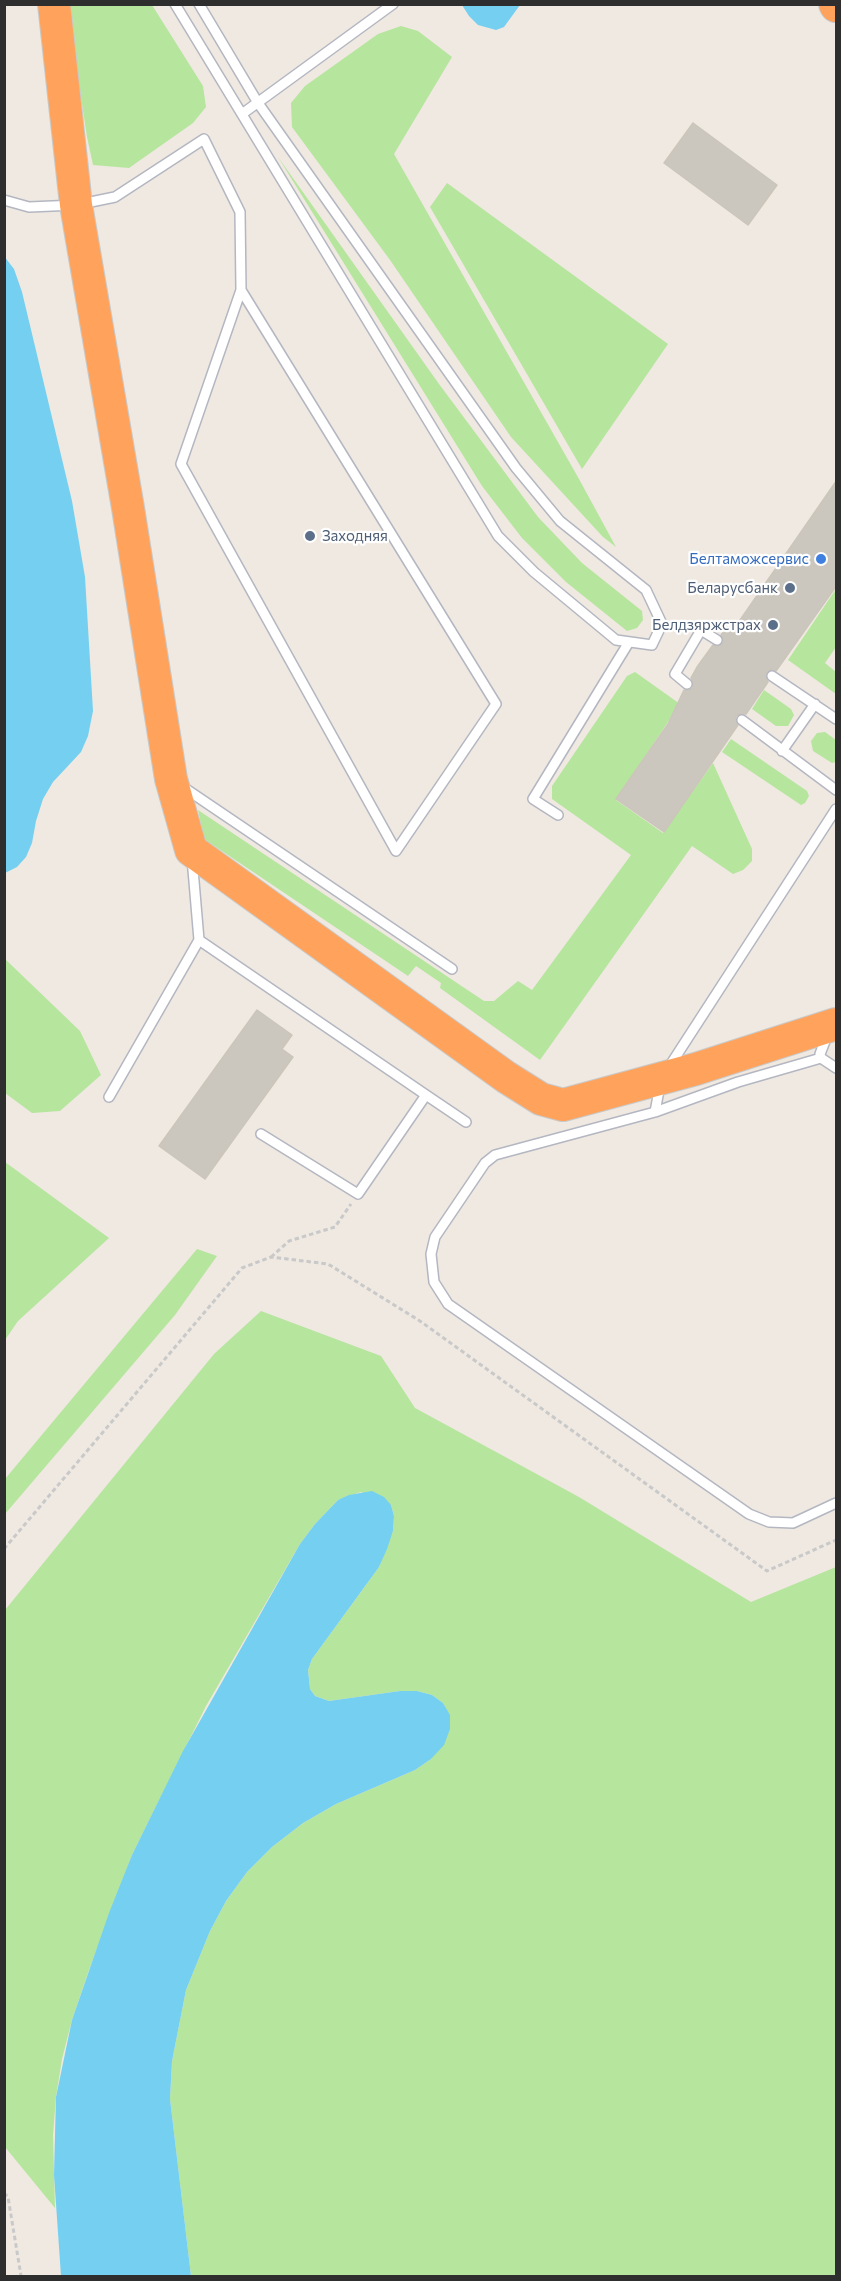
<!DOCTYPE html>
<html>
<head>
<meta charset="utf-8">
<style>
	body { margin:0 }
	#map { position:relative; width:841px; height:2281px; overflow:hidden; background:#efe9e1; font-family:Commissioner,sans-serif }
	canvas { display:block }
	.frame { position:absolute; inset:0; border:6px solid #2e2e2e; pointer-events:none }
</style>
</head>
<body>
<div id="map">
<canvas width="841" height="2281"></canvas>
<div class="frame"></div>
</div>
<script>
const ctx = document.querySelector('canvas').getContext('2d');
ctx.lineJoin = 'round';
function fill(path, color) { ctx.fillStyle = color; ctx.fill(path, 'evenodd'); }
const toPath = rows => new Path2D(rows.map(r => 'M' + r).join(''));
function strokePath(path, color, width, dash) { ctx.strokeStyle = color; ctx.lineWidth = width; ctx.lineCap = dash ? 'butt' : 'round'; ctx.setLineDash(dash || []); ctx.stroke(path); }
function label(font, color, halo, rows, align = 'center') {
  ctx.font = font + ' Commissioner,sans-serif'; ctx.lineWidth = 4.5; ctx.setLineDash([]); ctx.textBaseline = 'middle'; ctx.strokeStyle = halo; ctx.fillStyle = color; for (const [text, x, y, turn = 0] of rows) {
    ctx.save(); ctx.translate(x, y); ctx.rotate((+turn || 0) * Math.PI / 180); ctx.textAlign = isNaN(turn) ? turn : align; if (halo) ctx.strokeText(text, 0, 0); ctx.fillText(text, 0, 0); ctx.restore();
  }
}
fill(toPath([
	[67,5,152,5,203,86,206,107,193,123,129,168,93,165,87,137],
	[401,26,418,31,452,57,394,154,579,479,616,547,603,537,511,437,390,260,292,127,291,103,305,86,378,34],
	[278,157,439,384,538,517,582,563,642,611,643,620,637,628,627,631,566,582,522,538,482,486],
	[447,183,668,344,582,469,430,207],
	[836,589,836,647,825,663,836,672,836,694,788,660],
	[635,672,680,704,616,800,663,833,713,763,752,849,752,861,743,870,733,874,692,846,540,1060,440,988,441,983,416,966,408,976,204,839,198,810,484,1001,494,1001,518,981,532,990,631,855,552,799,552,786,627,676],
	[764,690,791,709,794,715,788,726,776,726,752,709],
	[825,732,836,740,836,762,832,763,813,751,811,741,817,733],
	[731,739,807,791,809,796,805,803,801,805,722,752],
	[4,958,80,1031,101,1075,60,1111,32,1113,5,1093],
	[5,1162,109,1238,18,1321,5,1340],
	[197,1249,217,1256,175,1315,5,1514,5,1479],
	[261,1311,381,1356,415,1408,579,1497,751,1602,836,1567,836,2276,191,2276,170,2099,172,2061,186,1990,210,1931,226,1901,247,1872,272,1847,303,1823,336,1804,415,1770,431,1759,450,1729,449,1715,443,1703,432,1695,417,1691,400,1691,329,1701,315,1696,310,1689,308,1670,312,1659,379,1567,393,1531,394,1516,391,1505,361,1492,338,1500,315,1524,300,1544,206,1706,132,1855,89,1970,72,2020,62,2059,56,2097,53,2135,55,2208,5,2147,5,1610,214,1354]
]), '#b6e59e');
fill(toPath([
	[462,5,462,4,520,5,504,27,496,30,478,25,469,16],
	[4,256,14,269,22,292,72,501,85,577,93,711,88,736,81,752,53,782,43,799,36,821,32,843,26,857,17,867,5,873],
	[372,1491,384,1497,391,1505,394,1516,393,1531,387,1549,379,1567,312,1659,308,1670,310,1689,315,1696,329,1701,400,1691,417,1691,432,1695,443,1703,450,1715,450,1729,444,1745,431,1759,415,1770,336,1804,303,1823,272,1847,247,1872,226,1901,210,1931,186,1990,172,2061,170,2099,191,2276,61,2276,54,2175,56,2097,72,2020,109,1913,132,1855,183,1751,300,1544,315,1524,338,1500,349,1495]
]), '#75cff0');
const building = toPath([
	[693,123,777,185,748,225,664,163,693,123],
	[837,480,837,585,776,671,772,669,767,672,765,676,768,682,746,714,740,714,736,716,736,722,738,725,664,832,616,799,668,724,684,690,689,690,693,688,693,682,691,678,697,667,713,645,717,647,722,644,724,640,721,635,725,629,738,623,837,480],
	[257,1010,292,1035,282,1049,293,1057,205,1179,159,1146,257,1010]
]);
fill(building, '#cbc7bf');
strokePath(building, '#cbc5ba', 1.5);
const lane = toPath([
	[175,4,498,536,534,572,616,640,652,645,662,624,646,590,560,521,516,468,258,103,199,4],
	[242,114,393,4],
	[4,200,29,207,76,205,115,197,204,139,240,212,241,290,181,464,396,851,496,704,241,290],
	[772,676,836,719],
	[687,684,675,674,701,630,717,640],
	[742,720,836,790],
	[782,751,815,704],
	[183,787,452,969],
	[558,815,533,799,629,642],
	[192,858,199,940,426,1095],
	[827,1036,820,1054,821,1058,836,1068],
	[821,1058,738,1082,655,1112,495,1155,485,1163,435,1237,431,1254,434,1282,448,1304,749,1514,769,1522,793,1523,836,1503],
	[669,1067,836,809],
	[109,1097,199,940],
	[655,1112,660,1085],
	[261,1134,358,1194,426,1095,466,1122]
]);
const highway = toPath([
	[54,4,76,205,128,508,171,779,191,850,506,1077,541,1099,563,1105,696,1069,836,1024],
	[835,4,836,6]
]);
strokePath(lane, '#b4b7c1', 12);
strokePath(highway, '#c9c9c9', 34);
strokePath(toPath([
	[271,1257,289,1241,335,1227,351,1204],
	[4,1549,242,1268,271,1257,328,1264,420,1321,767,1571,836,1540],
	[4,2193,8,2197,21,2276]
]), '#c9c9c9', 3, [4.5, 3]);
strokePath(lane, '#fff', 9);
strokePath(highway, '#ffa35c', 32);
for (const [x, y, r, color] of [
	[310,536,6,"#5c6f8a"],
	[821,559,6,"#3f7fe0"],
	[790,588,6,"#5c6f8a"],
	[773,625,6,"#5c6f8a"]
]) { const dot = new Path2D(); dot.arc(x, y, r, 0, 2 * Math.PI); ctx.fillStyle = color; ctx.fill(dot); strokePath(dot, '#fff', 2); }
label('15px', '#4e5e75', '#fff', [
	["Заходняя",322,536,"left"],
	["Беларусбанк",778,588],
	["Белдзяржстрах",761,625]
], 'right');
label('15px', '#366cbe', '#fff', [
	["Белтаможсервис",809,559]
], 'right');
</script>
</body>
</html>
